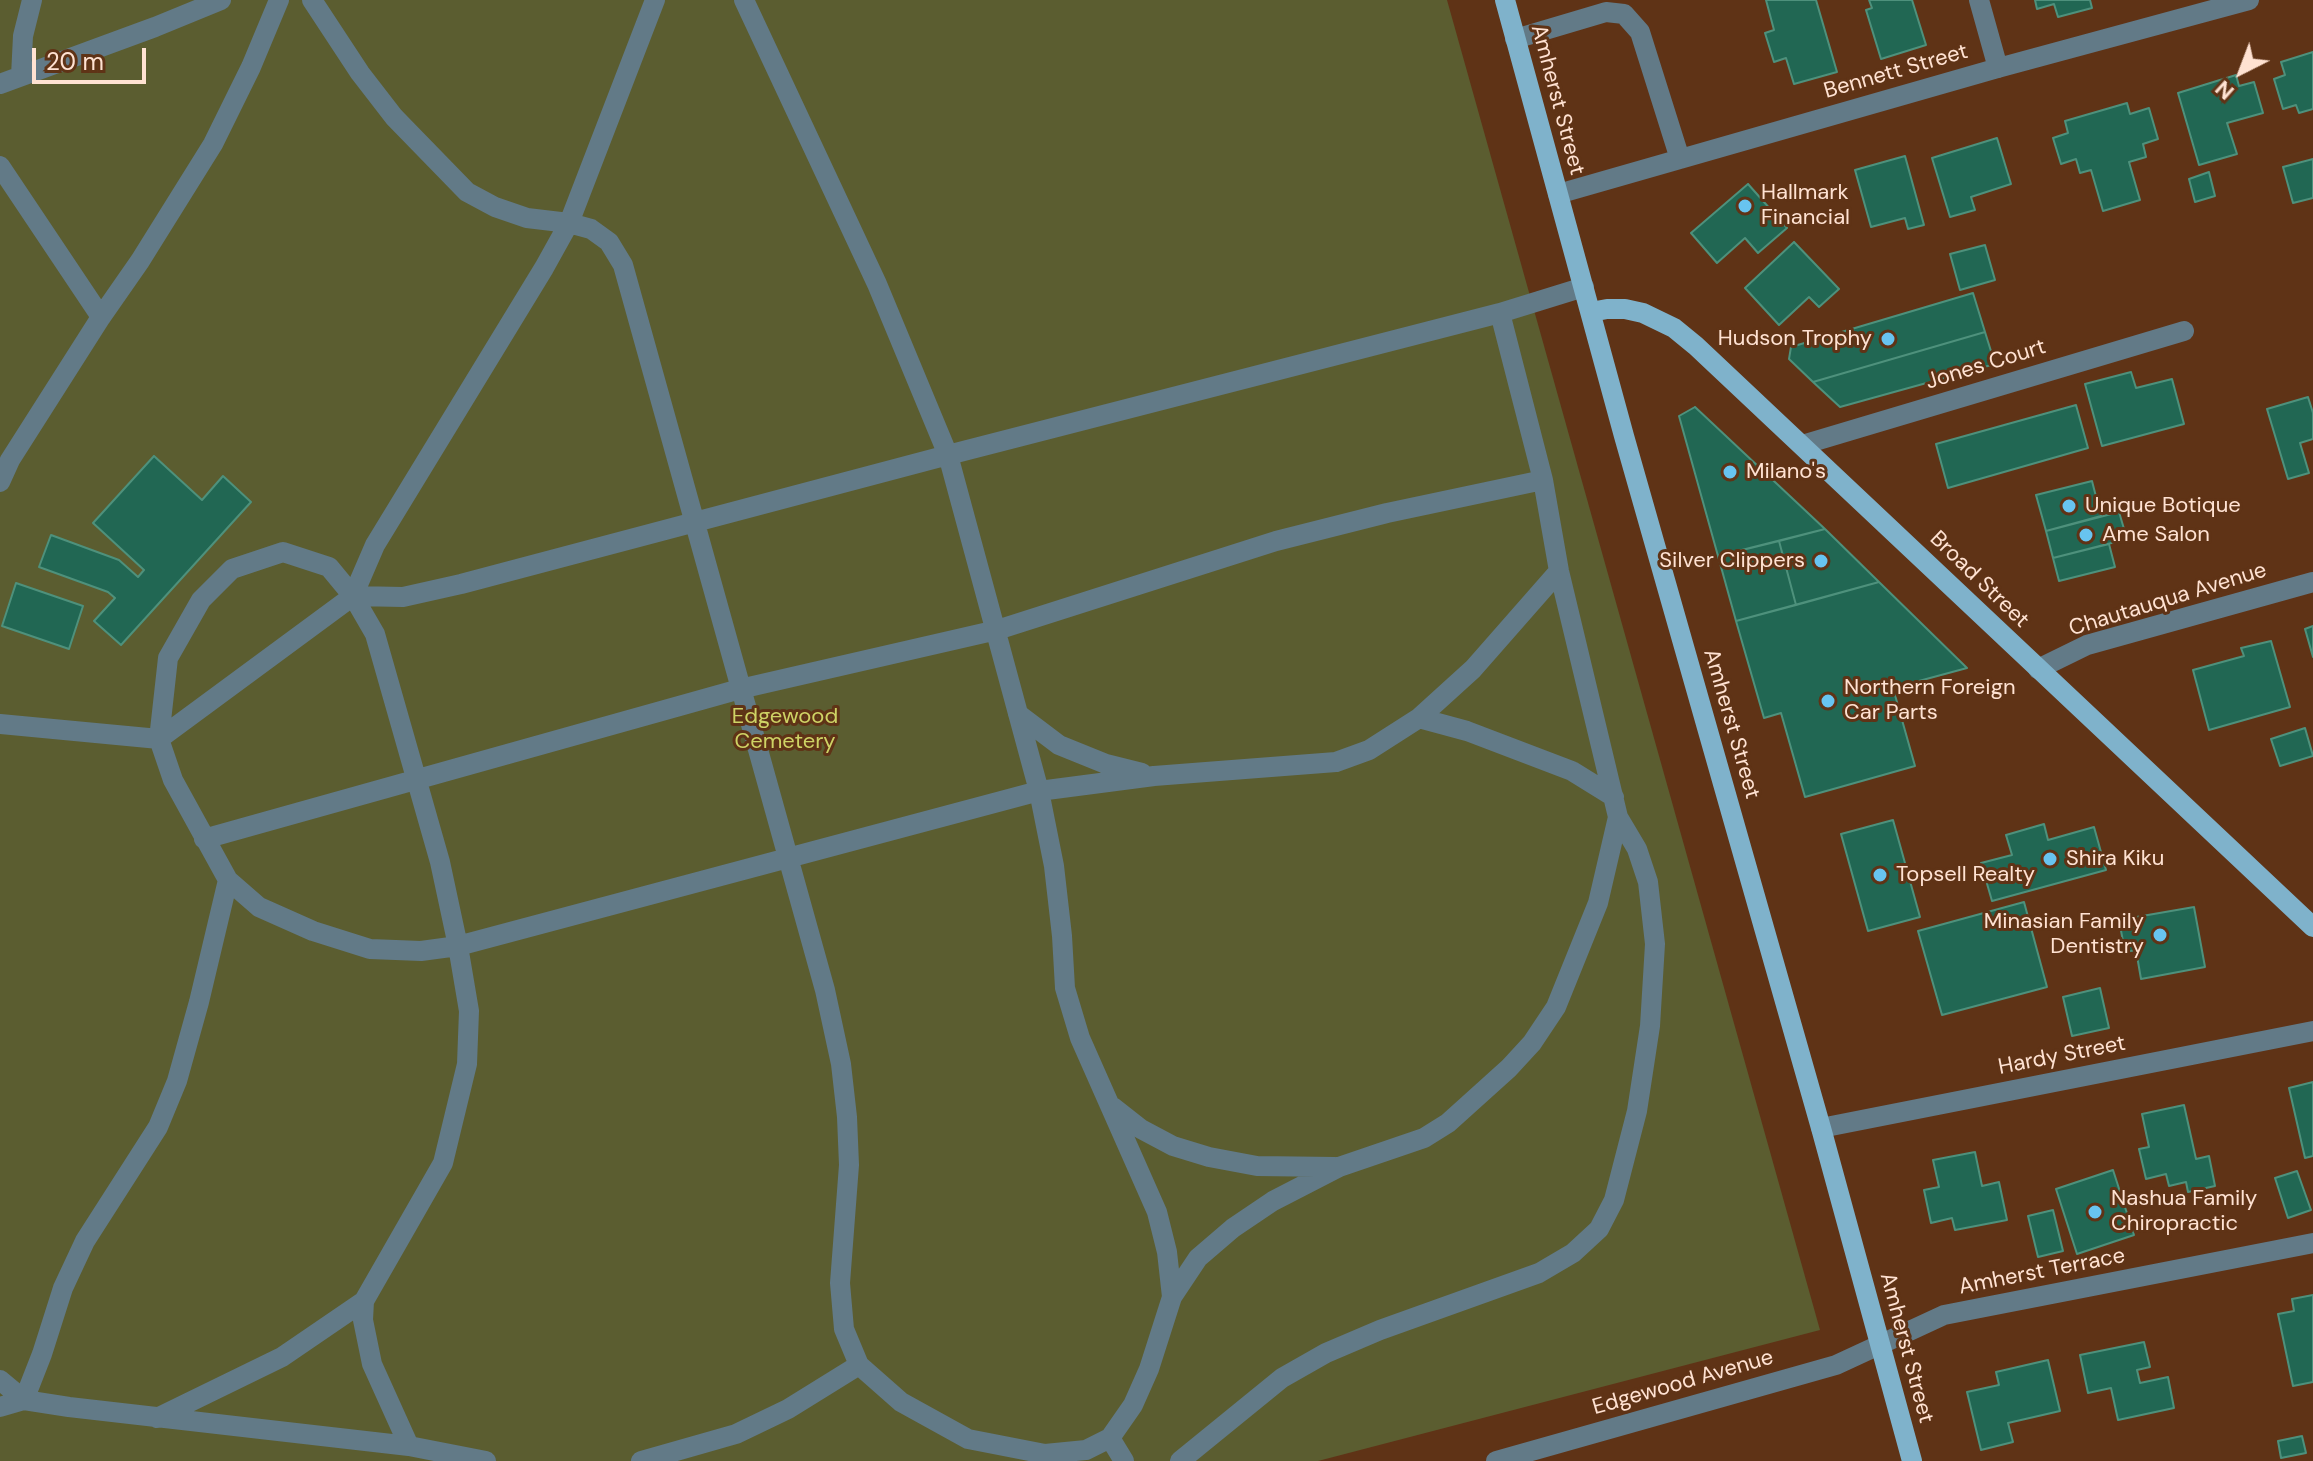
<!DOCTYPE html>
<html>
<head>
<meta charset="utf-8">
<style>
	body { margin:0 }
	#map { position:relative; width:2313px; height:1461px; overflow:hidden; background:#5f3316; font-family:"DM Sans",sans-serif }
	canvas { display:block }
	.north { position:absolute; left:2201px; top:32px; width:80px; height:80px; -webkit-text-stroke:6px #5f3316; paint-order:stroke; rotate:222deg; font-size:22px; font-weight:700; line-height:32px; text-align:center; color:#ffe2d2 }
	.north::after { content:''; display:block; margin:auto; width:28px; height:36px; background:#ffe2d2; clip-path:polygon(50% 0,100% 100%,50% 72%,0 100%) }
	.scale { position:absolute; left:32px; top:48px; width:114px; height:36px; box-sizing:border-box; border:4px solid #ffe2d2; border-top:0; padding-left:10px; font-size:24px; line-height:28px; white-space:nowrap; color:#ffe2d2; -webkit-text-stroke:6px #5f3316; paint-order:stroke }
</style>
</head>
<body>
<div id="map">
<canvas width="2313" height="1461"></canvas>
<div class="north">N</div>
<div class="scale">20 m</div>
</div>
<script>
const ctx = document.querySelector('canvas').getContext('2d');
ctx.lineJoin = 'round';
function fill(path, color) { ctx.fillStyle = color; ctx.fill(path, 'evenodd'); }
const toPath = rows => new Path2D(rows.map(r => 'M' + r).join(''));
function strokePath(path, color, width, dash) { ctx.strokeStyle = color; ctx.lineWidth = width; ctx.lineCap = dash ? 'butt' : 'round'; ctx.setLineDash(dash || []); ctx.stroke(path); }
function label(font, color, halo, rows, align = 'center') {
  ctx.font = font + ' "DM Sans",sans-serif'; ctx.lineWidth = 6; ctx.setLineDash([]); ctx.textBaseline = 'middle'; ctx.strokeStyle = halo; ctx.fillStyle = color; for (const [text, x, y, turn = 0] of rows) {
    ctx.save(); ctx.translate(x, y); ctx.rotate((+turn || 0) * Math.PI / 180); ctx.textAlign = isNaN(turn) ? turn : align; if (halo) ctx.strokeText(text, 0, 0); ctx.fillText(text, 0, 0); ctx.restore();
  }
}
fill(toPath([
	[0,0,1447,0,1820,1330,1318,1461,0,1461]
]), '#5b5d30');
const building = toPath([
	[1766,0,1816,0,1837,72,1794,84,1786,58,1774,62,1765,33,1774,30,1766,0],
	[1869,0,1912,0,1926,45,1881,59,1866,10,1872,8,1869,0],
	[2035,0,2090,0,2092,8,2058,17,2054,4,2037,9,2035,0],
	[2313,52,2313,109,2299,113,2296,105,2283,109,2274,79,2285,75,2281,62,2313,52],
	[2236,75,2239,86,2254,82,2263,113,2227,123,2237,154,2199,165,2178,93,2236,75],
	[2127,103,2130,114,2149,108,2158,139,2143,144,2146,157,2129,162,2140,200,2103,211,2091,170,2080,173,2076,159,2061,164,2053,138,2068,133,2065,121,2127,103],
	[1997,138,2011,184,1971,197,1975,210,1950,217,1932,158,1997,138],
	[1905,156,1924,225,1908,229,1905,218,1871,227,1855,170,1905,156],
	[2313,159,2313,198,2293,203,2283,167,2313,159],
	[2209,172,2215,196,2195,202,2189,179,2209,172],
	[1748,184,1787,228,1758,253,1745,238,1717,263,1691,233,1748,184],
	[1794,242,1839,289,1819,307,1809,297,1779,325,1745,288,1794,242],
	[1985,245,1995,280,1960,290,1950,254,1985,245],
	[1973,293,1985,332,1813,382,1789,359,1791,347,1973,293],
	[1985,332,1995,364,1840,407,1813,382,1985,332],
	[2131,372,2136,388,2172,379,2184,424,2102,446,2085,384,2131,372],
	[2308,397,2313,413,2313,439,2300,443,2309,473,2288,479,2267,409,2308,397],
	[2076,405,2088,448,1948,488,1936,444,2076,405],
	[1695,407,1825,529,1718,556,1679,416,1695,407],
	[154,456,202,500,223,476,251,502,121,645,94,621,115,598,108,592,39,567,51,535,119,560,138,577,144,570,93,523,154,456],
	[2092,481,2101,516,2046,531,2036,495,2092,481],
	[2119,512,2127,539,2053,558,2046,531,2119,512],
	[1825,529,1879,582,1796,605,1779,541,1825,529],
	[1779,541,1796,605,1736,621,1718,556,1779,541],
	[2109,544,2115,567,2059,581,2053,558,2109,544],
	[1879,582,1967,668,1893,688,1915,766,1805,797,1781,713,1764,718,1736,621,1879,582],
	[16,583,83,606,69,649,2,626,16,583],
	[2313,626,2313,657,2305,629,2313,626],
	[2271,641,2290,707,2209,730,2193,670,2244,656,2241,648,2271,641],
	[2305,728,2313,756,2280,766,2271,739,2305,728],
	[1893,820,1920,917,1868,931,1841,834,1893,820],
	[2044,824,2048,840,2094,827,2106,870,1992,901,1981,863,2012,855,2006,835,2044,824],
	[2024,902,2047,987,1942,1015,1918,931,2024,902],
	[2194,907,2205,967,2141,979,2136,950,2125,952,2119,920,2194,907],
	[2100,988,2109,1028,2072,1036,2063,997,2100,988],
	[2313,1082,2313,1156,2305,1158,2289,1088,2313,1082],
	[2184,1105,2196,1159,2209,1156,2215,1186,2188,1192,2186,1182,2169,1186,2166,1174,2146,1179,2139,1149,2149,1147,2142,1114,2184,1105],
	[1975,1152,1982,1186,1999,1182,2007,1220,1955,1230,1952,1218,1931,1223,1924,1190,1939,1187,1933,1160,1975,1152],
	[2113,1170,2134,1235,2077,1254,2056,1189,2113,1170],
	[2297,1171,2311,1210,2288,1218,2275,1178,2297,1171],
	[2053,1210,2063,1251,2038,1257,2028,1216,2053,1210],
	[2313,1295,2313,1382,2293,1386,2278,1314,2294,1311,2292,1299,2313,1295],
	[2144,1342,2150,1367,2137,1370,2140,1383,2168,1377,2174,1408,2118,1420,2111,1388,2088,1393,2080,1355,2144,1342],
	[2048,1360,2060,1411,2008,1423,2013,1442,1981,1450,1967,1392,1999,1385,1996,1372,2048,1360],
	[2302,1436,2306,1453,2281,1458,2278,1441,2302,1436]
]);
fill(building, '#216753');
strokePath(building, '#4e917c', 2);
strokePath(toPath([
	[312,0,360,73,394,117,467,192,495,207,527,218,569,223,591,229,609,242,623,265,825,990,841,1064,847,1117,849,1165,840,1283,844,1329,859,1365,901,1402,968,1439,1045,1454,1086,1450,1110,1438,1133,1405,1149,1369,1172,1297,1167,1252,1157,1212,1080,1038,1065,988,1062,936,1054,866,1039,791,948,455,877,284,744,0],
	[1979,0,1998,68],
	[1515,39,1606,12,1624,14,1640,32,1680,159],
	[21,76,23,36,32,0],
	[0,84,155,27,221,0],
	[0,166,101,317],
	[1558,194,1998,68,2249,0],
	[1802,445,2184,331],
	[0,482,10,460,101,317,140,261,213,144,251,67,279,0],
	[353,596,403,597,461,584,948,455,1500,313,1584,287],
	[2038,669,2087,645,2313,582],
	[1018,714,1059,745,1106,764,1142,773],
	[1419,718,1467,731,1572,771,1614,797],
	[0,724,159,739,353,596,375,545,544,268,569,223,655,0],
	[204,839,740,689,997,630,1276,541,1387,513,1543,480],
	[1113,1107,1141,1129,1173,1146,1209,1157,1257,1166,1335,1167],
	[1821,1128,2313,1031],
	[1172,1297,1198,1258,1233,1228,1273,1201,1339,1167,1424,1138,1448,1123,1509,1068,1532,1043,1556,1007,1598,903,1618,817],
	[0,1380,24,1400,69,1407,409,1446,486,1461],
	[0,1407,24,1400,42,1354,63,1288,85,1241,158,1127,177,1081,199,1002,228,880],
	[157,1418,282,1357,364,1301],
	[1110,1438,1124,1461],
	[409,1446,372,1364,363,1320,364,1301,443,1163,467,1064,469,1011,458,946,440,862,375,634,353,596,329,567,283,552,232,569,201,600,168,658,159,739,173,780,228,880,259,907,313,931,370,949,421,951,458,946,1039,791,1154,776,1336,762,1369,750,1419,718,1473,669,1559,571],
	[641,1461,736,1434,788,1409,859,1365],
	[1180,1461,1282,1378,1326,1353,1380,1330,1539,1273,1573,1253,1599,1229,1614,1200,1637,1111,1650,1026,1655,944,1648,882,1637,849,1618,817,1559,571,1543,480,1500,313],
	[1496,1461,1836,1365,1944,1315,2313,1243]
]), '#627a87', 20);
strokePath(toPath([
	[1505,0,1624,436,1821,1128,1912,1461],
	[1591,312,1607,309,1625,309,1643,313,1674,328,1696,346,2313,927]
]), '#7fb2cb', 20);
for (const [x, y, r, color] of [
	[1745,206,8,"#68c4f0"],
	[1888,339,8,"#68c4f0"],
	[1730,472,8,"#68c4f0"],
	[2069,506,8,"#68c4f0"],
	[2086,535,8,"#68c4f0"],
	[1821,561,8,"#68c4f0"],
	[1828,701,8,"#68c4f0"],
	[2050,859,8,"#68c4f0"],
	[1880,875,8,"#68c4f0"],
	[2160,935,8,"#68c4f0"],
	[2095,1212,8,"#68c4f0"]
]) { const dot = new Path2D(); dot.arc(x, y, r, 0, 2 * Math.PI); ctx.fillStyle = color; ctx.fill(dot); strokePath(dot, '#5f3316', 3); }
label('22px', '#ffe2d2', '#5f3316', [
	["Bennett Street",1896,72,-16],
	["Amherst Street",1557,100,75],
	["Jones Court",1986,365,-17],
	["Broad Street",1979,580,44],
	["Chautauqua Avenue",2168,600,-17],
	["Amherst Street",1731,724,74],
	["Hardy Street",2062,1056,-11],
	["Amherst Terrace",2042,1272,-11],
	["Amherst Street",1906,1348,75],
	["Edgewood Avenue",1683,1383,-16]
]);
label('22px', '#ffe2d2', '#5f3316', [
	["Hallmark",1761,193],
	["Financial",1761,218],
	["Hudson Trophy",1872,339,"right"],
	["Milano's",1746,472],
	["Unique Botique",2085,506],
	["Ame Salon",2102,535],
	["Silver Clippers",1805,561,"right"],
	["Northern Foreign",1844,688],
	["Car Parts",1844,713],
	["Shira Kiku",2066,859],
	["Topsell Realty",1896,875],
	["Minasian Family",2144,922,"right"],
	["Dentistry",2144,947,"right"],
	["Nashua Family",2111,1199],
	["Chiropractic",2111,1224]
], 'left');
label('22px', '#ced365', '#5f3316', [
	["Edgewood",785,717],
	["Cemetery",785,742]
]);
</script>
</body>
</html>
